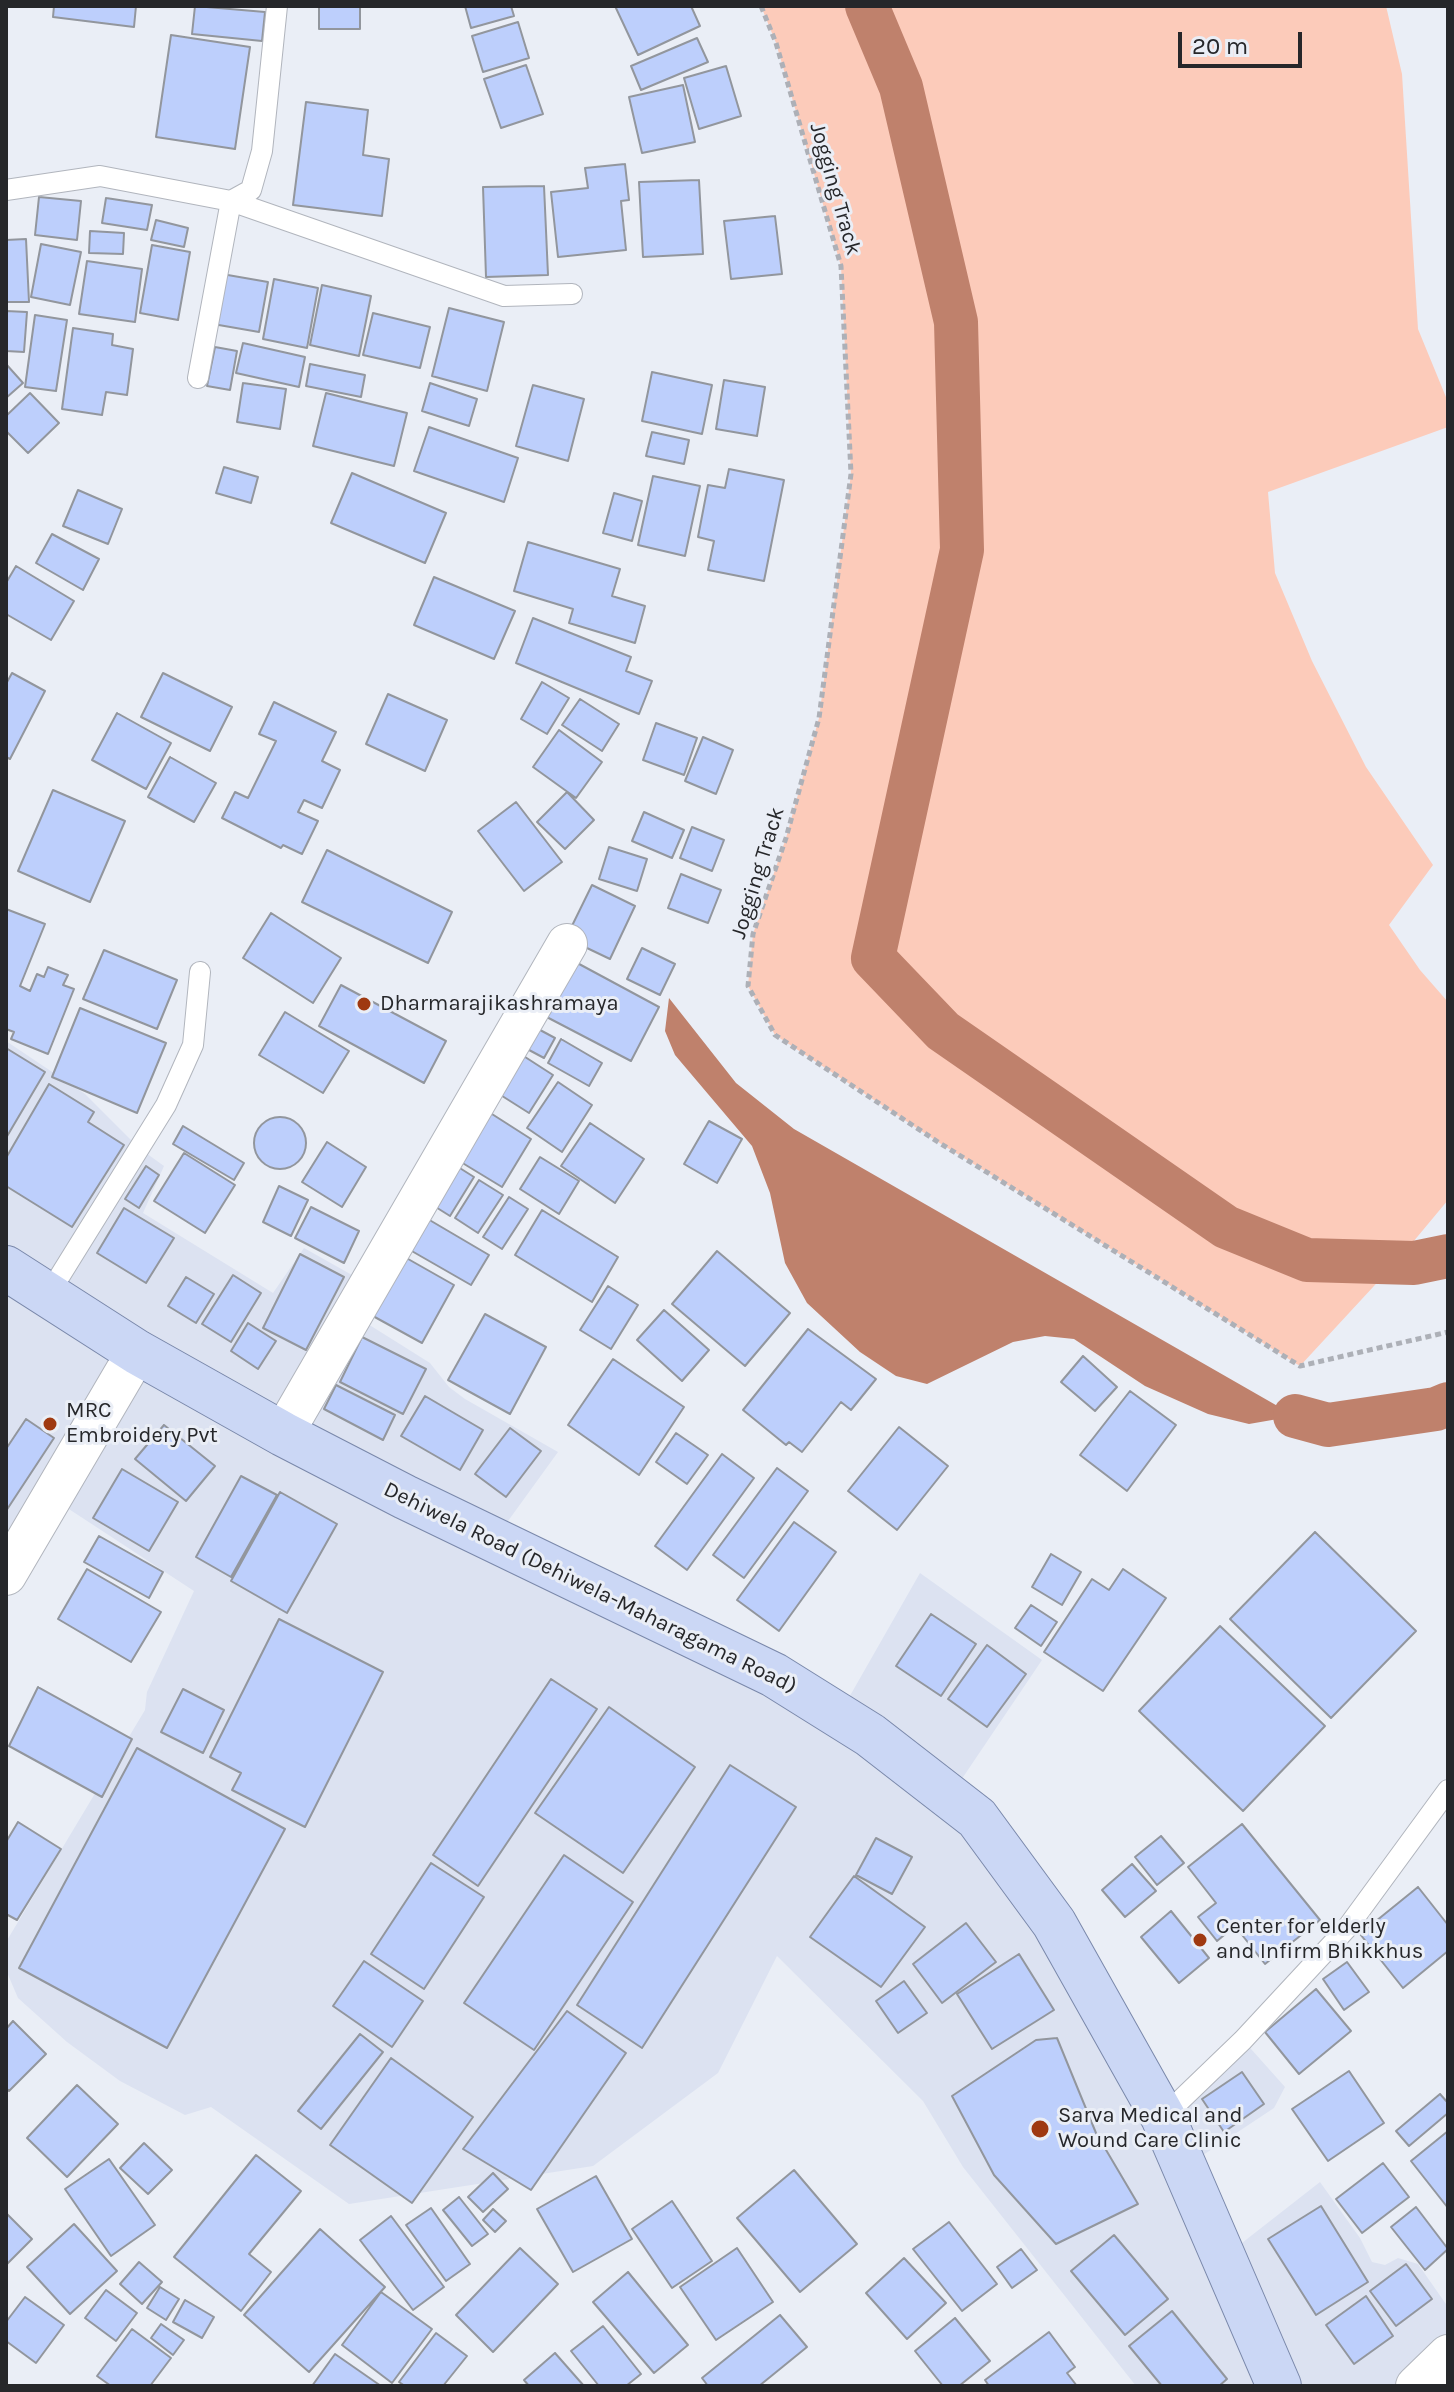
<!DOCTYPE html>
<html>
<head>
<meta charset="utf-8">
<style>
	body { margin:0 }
	#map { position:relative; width:1454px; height:2392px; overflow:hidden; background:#eaeef6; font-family:Karla,sans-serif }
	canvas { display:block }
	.frame { position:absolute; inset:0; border:8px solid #26272a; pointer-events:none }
	.scale { position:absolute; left:1178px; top:32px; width:124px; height:36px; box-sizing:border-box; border:4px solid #26272a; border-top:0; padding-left:10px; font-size:24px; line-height:28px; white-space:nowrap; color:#26272a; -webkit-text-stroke:6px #eaeef6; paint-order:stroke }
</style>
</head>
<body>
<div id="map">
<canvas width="1454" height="2392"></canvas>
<div class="frame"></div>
<div class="scale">20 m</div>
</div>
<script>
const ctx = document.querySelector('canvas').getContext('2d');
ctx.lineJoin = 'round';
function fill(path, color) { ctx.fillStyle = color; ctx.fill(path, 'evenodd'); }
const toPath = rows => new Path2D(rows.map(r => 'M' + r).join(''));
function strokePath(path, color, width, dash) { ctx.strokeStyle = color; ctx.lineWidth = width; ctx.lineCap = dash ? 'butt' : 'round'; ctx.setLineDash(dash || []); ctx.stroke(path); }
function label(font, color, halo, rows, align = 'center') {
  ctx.font = font + ' Karla,sans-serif'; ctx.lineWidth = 6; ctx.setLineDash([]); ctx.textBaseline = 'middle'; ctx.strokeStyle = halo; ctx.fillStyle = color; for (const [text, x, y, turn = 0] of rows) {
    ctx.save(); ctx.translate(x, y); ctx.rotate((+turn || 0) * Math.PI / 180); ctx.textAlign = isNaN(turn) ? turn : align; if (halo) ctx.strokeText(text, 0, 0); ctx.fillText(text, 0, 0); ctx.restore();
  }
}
fill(toPath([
	[6,1041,85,1094,139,1148,164,1166,143,1213,273,1293,304,1248,368,1284,352,1314,430,1363,449,1387,465,1399,558,1452,495,1539,839,1715,920,1573,1042,1660,951,1795,1163,2116,1243,2040,1285,2087,1274,2108,1185,2167,1224,2257,1320,2182,1360,2238,1372,2262,1385,2265,1398,2258,1418,2264,1448,2307,1448,2355,1431,2386,1136,2386,963,2167,923,2101,777,1956,718,2073,593,2166,349,2204,211,2107,185,2115,120,2081,67,2042,18,1998,6,1970,6,1942,145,1710,147,1692,194,1591,52,1498,6,1575]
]), '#dce2f1');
fill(toPath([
	[761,6,1386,6,1402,74,1418,329,1448,402,1448,427,1268,492,1275,573,1312,661,1366,767,1433,865,1389,925,1420,970,1448,1002,1448,1200,1398,1260,1300,1366,938,1142,775,1035,748,986,753,934,786,838,819,718,851,474,841,266,776,43]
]), '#fccbba');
fill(toPath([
	[669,998,736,1083,794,1129,1295,1416,1249,1424,1208,1414,1145,1386,1074,1339,1045,1336,1013,1342,927,1384,896,1376,860,1352,807,1303,785,1263,770,1193,752,1146,675,1055,665,1031]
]), '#bf816c');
strokePath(toPath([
	[867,6,901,87,956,322,962,550,873,958,943,1031,1226,1227,1307,1260,1414,1263,1448,1256],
	[1295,1416,1328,1425,1436,1409,1448,1404]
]), '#bf816c', 44);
const building = toPath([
	[54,6,136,6,134,27,53,17,54,6],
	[195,6,265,12,262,41,192,34,195,6],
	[319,6,360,6,360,29,319,29,319,6],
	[465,6,511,6,514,16,471,28,465,6],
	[615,6,691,6,700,26,638,55,615,6],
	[518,22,529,58,483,72,472,36,518,22],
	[171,35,250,47,235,149,156,137,171,35],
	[697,38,708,62,641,90,631,66,697,38],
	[526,65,543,114,501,128,484,79,526,65],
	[726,66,741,116,699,129,684,78,726,66],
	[683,85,695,142,642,153,629,97,683,85],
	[306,102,368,110,363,155,389,159,382,216,293,205,306,102],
	[625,164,629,200,621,201,626,250,558,257,551,192,588,188,585,168,625,164],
	[699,180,703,254,643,257,639,182,699,180],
	[544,186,548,275,486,277,483,187,544,186],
	[39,197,81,201,77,240,35,235,39,197],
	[106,198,152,205,147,230,102,223,106,198],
	[775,216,782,274,731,279,724,221,775,216],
	[156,220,188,228,184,247,151,240,156,220],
	[90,231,124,233,123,254,89,253,90,231],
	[26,239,29,302,6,302,6,240,26,239],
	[41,244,81,252,70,305,31,297,41,244],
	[152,245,190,252,178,320,140,313,152,245],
	[87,261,142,269,135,322,79,314,87,261],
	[222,274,268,282,259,332,213,324,222,274],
	[274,279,318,288,307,348,263,339,274,279],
	[322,285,371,296,359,356,310,345,322,285],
	[449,308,504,322,487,391,432,376,449,308],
	[6,311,27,312,24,352,6,351,6,311],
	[373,313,430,327,420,368,363,355,373,313],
	[35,315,67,320,56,391,25,387,35,315],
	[73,328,113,334,112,345,133,349,127,395,106,392,102,415,62,409,73,328],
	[243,343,305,357,299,387,236,373,243,343],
	[215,347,237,351,230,390,207,386,215,347],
	[6,364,23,383,6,398,6,364],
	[310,364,365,375,361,397,306,386,310,364],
	[652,372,712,385,702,434,642,421,652,372],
	[724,380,765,387,757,436,716,429,724,380],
	[243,383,286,389,280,429,237,422,243,383],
	[430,383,477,399,469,426,422,411,430,383],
	[533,385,584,399,568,461,516,446,533,385],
	[30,393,59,423,28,453,6,431,6,416,30,393],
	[326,393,407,413,394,466,313,446,326,393],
	[429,427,518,458,504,502,414,471,429,427],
	[652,432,689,440,684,464,646,456,652,432],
	[224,467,258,477,251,503,216,493,224,467],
	[729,469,784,480,764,581,708,570,714,541,698,537,708,485,725,488,729,469],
	[352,473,446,513,425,563,331,523,352,473],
	[653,476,700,486,685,556,638,545,653,476],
	[78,490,122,509,108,544,63,526,78,490],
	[614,493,642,501,632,541,603,533,614,493],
	[52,534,99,559,83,590,36,563,52,534],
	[528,542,620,569,612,596,645,606,635,643,569,623,573,609,514,591,528,542],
	[16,566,74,601,51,640,6,614,6,583,16,566],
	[434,577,515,611,494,659,414,625,434,577],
	[533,618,631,657,626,671,652,681,639,714,516,663,533,618],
	[12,673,45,691,10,759,6,757,6,684,12,673],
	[163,673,232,707,210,751,141,717,163,673],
	[542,682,569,698,547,734,521,719,542,682],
	[388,694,447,720,425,771,366,744,388,694],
	[580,699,619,724,602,751,562,725,580,699],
	[274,702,336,732,322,761,340,770,322,808,304,800,298,812,318,821,302,854,283,845,281,848,222,818,235,792,248,798,276,741,259,734,274,702],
	[117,713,171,743,146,789,92,760,117,713],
	[656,723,697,738,684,775,643,760,656,723],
	[559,730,602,762,576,798,533,767,559,730],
	[703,737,733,750,716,794,685,781,703,737],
	[170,757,216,783,194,822,148,797,170,757],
	[53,790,125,821,90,902,18,871,53,790],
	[567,792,594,820,565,849,537,822,567,792],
	[516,802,562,862,524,891,478,831,516,802],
	[644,812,684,830,672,858,632,841,644,812],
	[692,827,724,840,712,871,680,858,692,827],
	[609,847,647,859,637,891,599,879,609,847],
	[327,850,452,912,428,963,302,902,327,850],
	[681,874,721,890,708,923,668,908,681,874],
	[592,885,635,906,610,959,566,938,592,885],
	[6,902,6,909,45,924,20,986,30,991,37,974,44,977,48,967,68,975,63,985,74,989,48,1054,11,1039,14,1032,6,1029,6,902],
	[271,913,341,958,313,1003,243,958,271,913],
	[642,948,675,964,660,995,627,979,642,948],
	[104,950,177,980,157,1029,83,999,104,950],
	[568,958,659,1007,631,1061,539,1013,568,958],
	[341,985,446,1041,424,1083,319,1026,341,985],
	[80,1008,166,1043,137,1113,52,1077,80,1008],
	[285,1012,349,1051,323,1093,259,1055,285,1012],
	[527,1023,555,1038,544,1058,516,1043,527,1023],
	[561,1039,602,1063,589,1086,548,1063,561,1039],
	[6,1048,45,1072,6,1138,6,1048],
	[522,1055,553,1075,529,1113,499,1094,522,1055],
	[558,1082,592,1105,562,1152,527,1128,558,1082],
	[49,1084,94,1112,88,1122,124,1145,72,1227,6,1186,6,1158,49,1084],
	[481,1107,531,1139,502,1187,451,1156,481,1107],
	'254 1143a26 26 0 1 1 52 0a26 26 0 1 1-52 0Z',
	[709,1121,742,1139,717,1183,684,1164,709,1121],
	[590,1123,644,1159,615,1203,561,1166,590,1123],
	[183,1126,244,1163,234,1180,173,1144,183,1126],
	[327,1142,366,1167,342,1207,302,1182,327,1142],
	[184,1153,235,1185,205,1233,154,1201,184,1153],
	[540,1157,579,1181,559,1214,520,1189,540,1157],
	[447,1160,474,1177,450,1216,423,1199,447,1160],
	[146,1166,159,1175,139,1208,125,1199,146,1166],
	[479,1180,503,1195,478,1233,455,1218,479,1180],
	[279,1186,308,1200,291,1236,263,1222,279,1186],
	[509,1197,528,1209,502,1249,483,1237,509,1197],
	[311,1207,359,1231,344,1263,295,1238,311,1207],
	[124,1208,174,1238,146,1283,97,1253,124,1208],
	[542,1210,618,1257,592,1302,515,1255,542,1210],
	[421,1215,489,1255,471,1285,403,1246,421,1215],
	[394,1251,454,1285,422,1343,362,1310,394,1251],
	[717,1251,790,1313,745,1366,672,1304,717,1251],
	[300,1254,344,1277,306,1350,263,1328,300,1254],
	[233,1275,261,1293,231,1342,202,1324,233,1275],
	[186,1277,214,1294,196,1323,168,1306,186,1277],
	[608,1286,638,1305,611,1349,580,1330,608,1286],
	[664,1310,709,1350,682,1381,637,1340,664,1310],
	[485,1314,546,1347,510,1414,448,1380,485,1314],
	[248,1323,276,1341,258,1369,231,1351,248,1323],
	[808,1329,876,1379,851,1410,841,1402,802,1452,789,1442,786,1445,743,1410,808,1329],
	[362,1337,426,1369,403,1414,340,1382,362,1337],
	[1083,1356,1117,1387,1095,1411,1061,1382,1083,1356],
	[613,1359,684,1407,639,1475,568,1425,613,1359],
	[336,1385,395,1415,383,1440,324,1409,336,1385],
	[1130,1391,1176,1425,1127,1491,1080,1455,1130,1391],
	[425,1396,483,1430,460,1470,401,1436,425,1396],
	[26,1419,54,1438,6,1511,6,1449,26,1419],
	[164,1425,215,1466,186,1501,135,1459,164,1425],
	[899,1427,948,1466,897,1530,848,1491,899,1427],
	[510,1428,541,1451,506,1497,475,1474,510,1428],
	[676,1433,708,1455,687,1484,656,1462,676,1433],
	[722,1454,754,1478,687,1570,655,1546,722,1454],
	[777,1468,808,1491,744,1578,713,1555,777,1468],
	[122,1469,178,1502,149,1551,93,1518,122,1469],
	[241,1476,277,1495,231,1577,196,1557,241,1476],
	[280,1492,337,1524,287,1613,231,1581,280,1492],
	[794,1522,836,1552,779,1631,737,1600,794,1522],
	[1315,1532,1416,1631,1331,1718,1230,1619,1315,1532],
	[99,1536,163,1572,149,1598,84,1562,99,1536],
	[1051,1554,1081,1572,1062,1605,1032,1587,1051,1554],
	[87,1569,161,1612,131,1662,58,1619,87,1569],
	[1123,1569,1166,1598,1103,1691,1044,1652,1092,1579,1109,1590,1123,1569],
	[1031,1605,1057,1622,1041,1646,1015,1628,1031,1605],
	[931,1614,976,1644,941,1696,896,1666,931,1614],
	[279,1619,383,1672,305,1827,232,1790,241,1773,210,1757,279,1619],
	[1220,1626,1325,1726,1243,1811,1139,1711,1220,1626],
	[987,1645,1026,1674,987,1727,948,1699,987,1645],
	[551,1679,597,1709,478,1886,433,1855,551,1679],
	[38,1687,132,1739,102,1797,9,1746,38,1687],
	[183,1689,224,1710,203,1753,161,1732,183,1689],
	[609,1707,695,1767,623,1873,535,1813,609,1707],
	[137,1748,285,1829,167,2048,19,1968,137,1748],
	[730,1765,796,1807,642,2048,577,2005,730,1765],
	[18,1822,61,1849,17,1920,6,1914,6,1842,18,1822],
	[1242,1824,1320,1920,1265,1964,1235,1926,1217,1941,1198,1917,1216,1903,1188,1867,1242,1824],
	[1161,1836,1184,1863,1157,1885,1135,1857,1161,1836],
	[876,1838,912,1857,892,1894,856,1875,876,1838],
	[564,1855,633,1902,534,2050,464,2003,564,1855],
	[431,1863,484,1897,424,1989,371,1954,431,1863],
	[1132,1864,1156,1891,1125,1917,1102,1890,1132,1864],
	[854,1876,925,1927,881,1987,810,1937,854,1876],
	[1418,1887,1448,1925,1448,1951,1403,1988,1360,1934,1418,1887],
	[1171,1911,1209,1958,1179,1983,1141,1937,1171,1911],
	[966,1923,996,1962,942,2003,913,1964,966,1923],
	[1019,1954,1054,2010,992,2049,957,1994,1019,1954],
	[364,1961,423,2001,392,2047,333,2006,364,1961],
	[1347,1962,1369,1992,1344,2010,1323,1979,1347,1962],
	[904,1981,927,2013,898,2033,876,2001,904,1981],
	[1316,1989,1351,2031,1299,2074,1265,2032,1316,1989],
	[567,2011,626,2053,531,2190,463,2149,567,2011],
	[13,2021,46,2054,9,2091,6,2088,6,2029,13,2021],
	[360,2034,383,2052,321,2129,298,2111,360,2034],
	[1057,2038,1096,2133,1138,2204,1056,2244,994,2175,952,2096,1036,2040,1057,2038],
	[391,2058,473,2117,412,2203,330,2145,391,2058],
	[1349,2071,1384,2123,1328,2161,1292,2109,1349,2071],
	[1242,2072,1264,2104,1224,2132,1202,2099,1242,2072],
	[77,2085,118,2124,67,2177,27,2138,77,2085],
	[1440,2094,1448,2103,1448,2113,1409,2146,1396,2131,1440,2094],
	[1448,2131,1448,2208,1411,2161,1448,2131],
	[144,2143,172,2170,148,2194,120,2168,144,2143],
	[256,2155,301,2191,249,2254,271,2272,241,2311,174,2257,256,2155],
	[109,2159,155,2225,111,2256,65,2189,109,2159],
	[1383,2163,1409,2197,1362,2233,1336,2199,1383,2163],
	[794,2170,857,2244,800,2292,737,2218,794,2170],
	[493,2173,508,2189,483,2212,468,2197,493,2173],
	[596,2176,632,2239,573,2272,537,2209,596,2176],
	[459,2197,488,2234,472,2246,443,2210,459,2197],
	[672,2201,712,2261,672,2288,632,2229,672,2201],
	[1321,2206,1368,2282,1316,2315,1268,2239,1321,2206],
	[1416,2207,1448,2249,1425,2270,1391,2227,1416,2207],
	[431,2208,470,2264,446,2281,406,2225,431,2208],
	[493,2209,506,2221,495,2232,483,2220,493,2209],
	[6,2213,32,2239,6,2265,6,2213],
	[391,2216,444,2287,413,2310,360,2240,391,2216],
	[949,2222,997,2284,962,2311,913,2249,949,2222],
	[74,2224,117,2271,70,2314,27,2267,74,2224],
	[320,2229,385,2287,309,2372,244,2315,320,2229],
	[1114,2235,1168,2299,1125,2335,1071,2271,1114,2235],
	[520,2248,558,2284,493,2352,456,2315,520,2248],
	[737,2248,773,2302,716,2340,680,2287,737,2248],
	[1021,2249,1037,2270,1012,2288,997,2267,1021,2249],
	[904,2258,946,2303,907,2339,866,2293,904,2258],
	[139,2262,162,2282,142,2304,120,2284,139,2262],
	[1406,2264,1432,2299,1396,2326,1370,2291,1406,2264],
	[628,2272,688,2345,654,2373,593,2302,628,2272],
	[160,2287,179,2299,166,2320,147,2308,160,2287],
	[106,2290,137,2313,116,2341,85,2318,106,2290],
	[381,2292,432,2329,392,2383,342,2345,381,2292],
	[1366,2296,1393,2336,1354,2364,1326,2325,1366,2296],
	[25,2297,64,2325,36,2363,6,2341,6,2322,25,2297],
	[185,2300,214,2317,202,2338,173,2322,185,2300],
	[1172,2311,1227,2379,1219,2386,1162,2386,1129,2346,1172,2311],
	[780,2315,807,2347,759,2386,708,2386,702,2378,780,2315],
	[955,2318,990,2361,959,2386,943,2386,915,2351,955,2318],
	[161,2324,184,2340,173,2355,151,2338,161,2324],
	[603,2326,641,2374,626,2386,599,2386,571,2351,603,2326],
	[132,2329,171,2358,150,2386,111,2386,97,2376,132,2329],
	[1049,2332,1075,2367,1067,2373,1077,2386,989,2386,985,2380,1049,2332],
	[436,2333,467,2356,443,2386,405,2386,399,2382,436,2333],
	[555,2353,584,2386,529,2386,524,2380,555,2353],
	[335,2354,381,2386,312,2386,335,2354]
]);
fill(building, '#bdcffc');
strokePath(building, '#92969d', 2);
const lane = toPath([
	[6,190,100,176,231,201,504,296,572,294],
	[198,378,231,201,251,190,262,151,277,6],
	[48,1295,166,1105,193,1045,200,972],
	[1163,2117,1243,2040,1347,1928,1448,1790]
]);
const street = toPath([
	[283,1434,567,944],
	[6,1575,137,1352],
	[1416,2386,1448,2355]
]);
const primary = toPath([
	[6,1268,137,1352,283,1434,405,1497,774,1675,870,1735,977,1818,1054,1923,1163,2117,1279,2386]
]);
strokePath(lane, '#b1b5bd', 22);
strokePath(street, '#b1b5bd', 42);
strokePath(primary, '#7a88aa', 46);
strokePath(toPath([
	[761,6,776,43,841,266,851,474,819,718,786,838,753,934,748,986,775,1035,938,1142,1300,1366,1448,1332]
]), '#adb0b7', 5, [6, 4]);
strokePath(lane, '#fff', 20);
strokePath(street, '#fff', 40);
strokePath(primary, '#cbd7f5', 44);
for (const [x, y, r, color] of [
	[364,1004,8,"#9f3911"],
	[50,1424,8,"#9f3911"],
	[1200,1940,8,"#9f3911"],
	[1040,2129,10,"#9f3911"]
]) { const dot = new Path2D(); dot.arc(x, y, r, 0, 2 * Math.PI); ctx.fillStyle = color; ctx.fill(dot); strokePath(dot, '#eaeef6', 3); }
label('22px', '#26272a', '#eaeef6', [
	["Jogging Track",835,189,74],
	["Jogging Track",758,873,-73],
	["Dehiwela Road (Dehiwela-Maharagama Road)",590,1588,26]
]);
label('22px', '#26272a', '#eaeef6', [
	["Dharmarajikashramaya",380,1004],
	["MRC",66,1411],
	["Embroidery Pvt",66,1436],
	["Center for elderly",1216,1927],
	["and Infirm Bhikkhus",1216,1952],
	["Sarva Medical and",1058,2116],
	["Wound Care Clinic",1058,2141]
], 'left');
</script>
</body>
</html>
